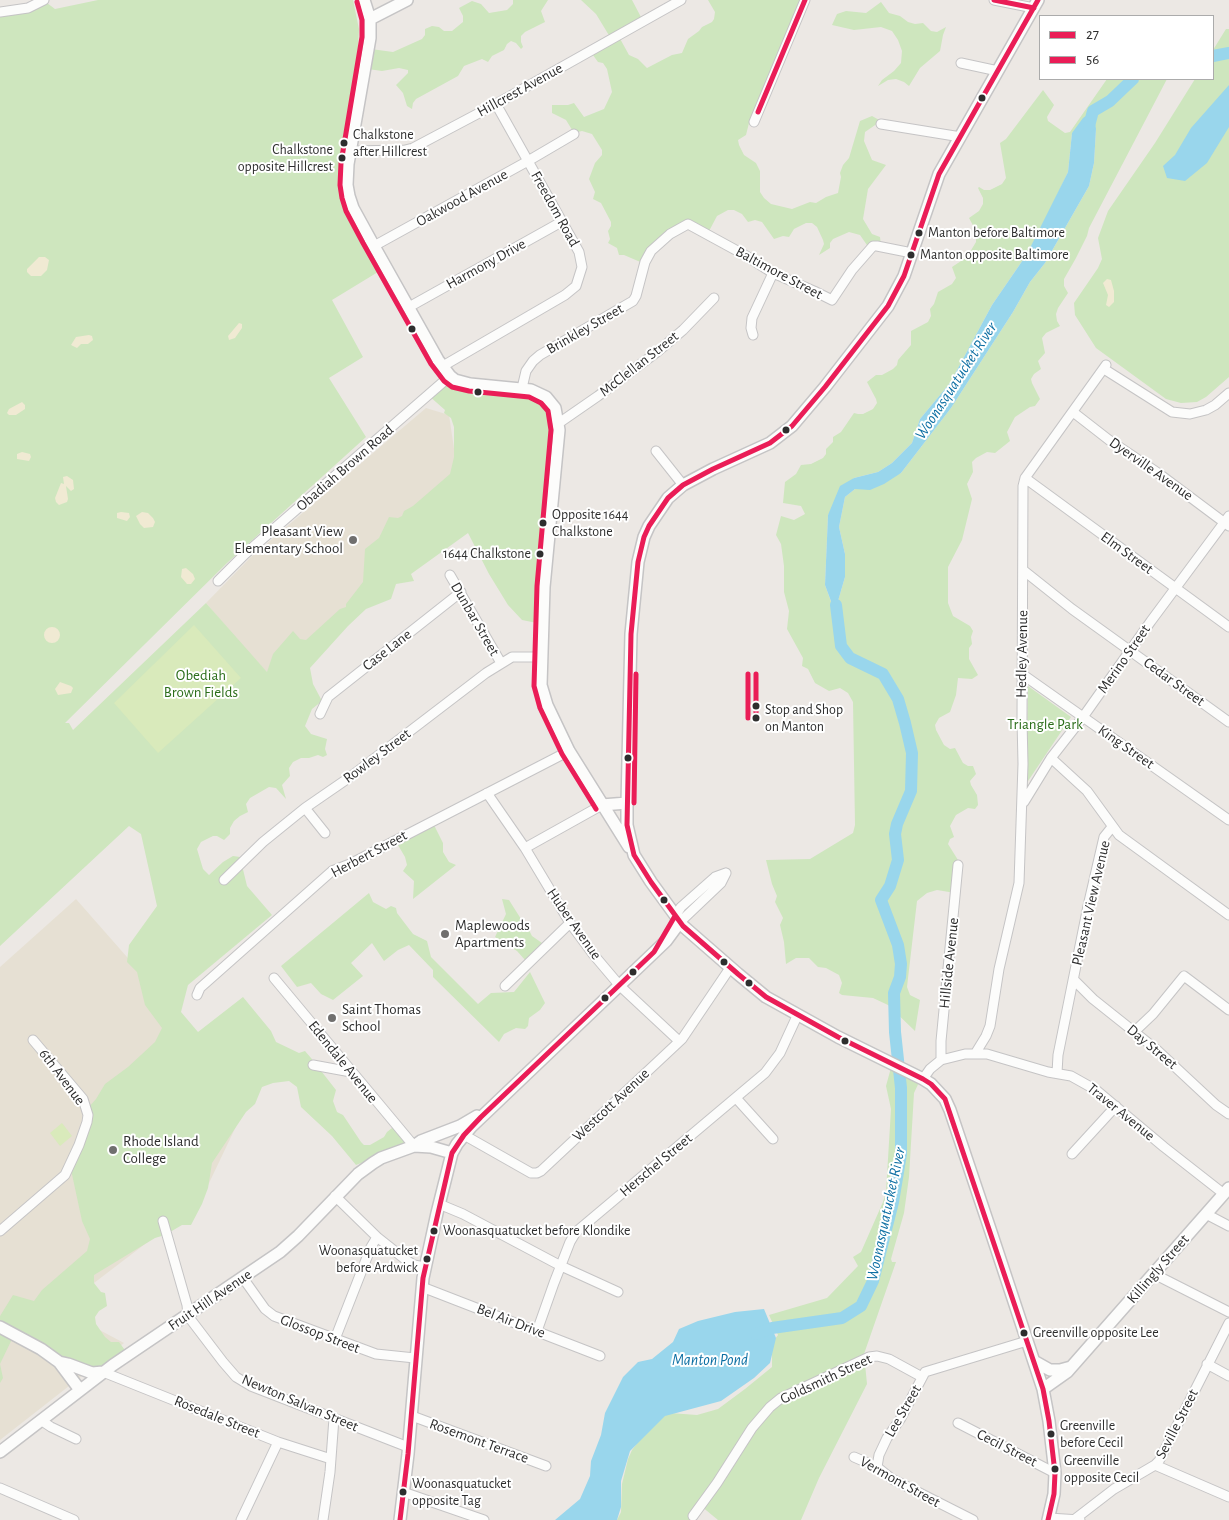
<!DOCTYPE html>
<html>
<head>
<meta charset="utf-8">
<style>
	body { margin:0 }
	#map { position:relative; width:1229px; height:1520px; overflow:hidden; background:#ece8e4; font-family:"Alegreya Sans",sans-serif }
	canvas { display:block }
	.legend { position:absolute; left:1039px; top:15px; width:175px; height:65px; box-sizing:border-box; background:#fff; border:1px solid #ababab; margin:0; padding:6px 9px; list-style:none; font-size:15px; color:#2e2e2e }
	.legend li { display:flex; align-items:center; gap:10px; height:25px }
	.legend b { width:25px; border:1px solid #ababab }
</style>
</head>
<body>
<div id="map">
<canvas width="1229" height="1520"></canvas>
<ul class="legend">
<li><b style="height:6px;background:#ea1d57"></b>27</li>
<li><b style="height:6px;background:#ea1d57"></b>56</li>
</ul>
</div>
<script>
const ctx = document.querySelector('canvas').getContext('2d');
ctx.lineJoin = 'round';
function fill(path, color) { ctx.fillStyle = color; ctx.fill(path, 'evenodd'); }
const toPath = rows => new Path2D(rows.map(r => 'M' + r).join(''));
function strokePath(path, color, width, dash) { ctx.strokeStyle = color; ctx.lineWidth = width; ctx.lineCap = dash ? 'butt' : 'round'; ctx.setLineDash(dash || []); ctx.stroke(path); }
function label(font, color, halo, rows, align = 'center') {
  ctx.font = font + ' "Alegreya Sans",sans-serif'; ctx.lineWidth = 4; ctx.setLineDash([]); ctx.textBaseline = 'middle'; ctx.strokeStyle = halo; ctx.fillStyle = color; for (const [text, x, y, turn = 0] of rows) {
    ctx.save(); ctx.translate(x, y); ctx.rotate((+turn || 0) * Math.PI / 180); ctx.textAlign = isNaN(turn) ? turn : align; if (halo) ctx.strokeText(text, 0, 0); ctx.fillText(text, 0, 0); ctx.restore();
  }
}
fill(toPath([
	[426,408,449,415,456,462,457,523,280,686,244,648,206,603,251,557],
	[76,899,250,1097,200,1202,60,1309,124,1343,0,1440,0,967]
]), '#e6e0d3');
fill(toPath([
	[43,0,55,9,98,0,353,0,359,29,357,65,345,143,340,190,347,215,378,272,332,300,363,357,329,378,366,437,227,563,65,723,69,723,73,730,206,603,267,672,273,654,293,631,300,639,306,640,340,609,346,607,346,604,363,582,365,549,379,538,389,517,398,518,402,516,404,511,413,506,450,474,454,457,454,427,451,418,444,413,445,410,428,395,431,392,458,377,519,387,555,407,550,494,546,496,537,623,522,620,508,605,489,574,468,533,411,574,414,581,396,584,391,599,366,609,348,626,310,668,313,684,322,701,312,709,305,726,311,734,327,739,325,749,327,755,323,757,318,755,309,758,301,758,293,762,289,768,290,776,282,785,286,799,276,788,269,787,250,798,246,804,248,812,240,816,234,821,230,828,230,834,224,840,217,836,213,836,201,842,197,849,203,869,209,875,223,862,233,856,240,857,247,886,272,915,188,985,181,1012,198,1032,243,997,271,1031,276,1042,299,1053,305,1051,311,1058,336,1090,333,1101,337,1112,343,1115,361,1142,364,1145,370,1145,384,1137,387,1132,397,1124,412,1143,356,1165,332,1136,301,1107,297,1087,289,1081,273,1083,262,1087,255,1104,246,1112,212,1163,208,1188,202,1204,191,1225,182,1225,165,1235,155,1238,94,1275,94,1283,101,1292,105,1293,107,1306,99,1311,95,1317,96,1324,105,1337,111,1342,119,1342,127,1353,92,1381,14,1335,0,1364,3,1378,0,1383,0,1316,13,1295,34,1301,42,1290,87,1251,90,1239,82,1221,70,1165,88,1108,96,1099,105,1084,128,1067,155,1042,162,1028,145,1005,137,972,127,962,129,945,157,906,141,834,129,826,0,946,0,11],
	[513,0,548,0,541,11,545,22,525,32,521,36,521,42,523,47,521,49,516,43,511,41,507,44,504,50,492,56,488,62,482,59,464,66,458,76,416,99,413,103,412,109,407,106,403,93,396,85,408,73,408,70,399,68,382,71,368,69,371,49,393,52,422,39,425,35,425,29,432,26,439,27,444,31,452,31,463,22,463,16,459,8,472,1,481,4,489,13,507,10,513,4],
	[581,0,632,0,642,19,618,35,629,55,638,59,647,68,672,55,682,53,688,39,699,31,702,27,712,22,714,19,715,12,708,0,805,0,749,123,746,135,738,140,739,145,744,155,756,163,760,171,760,192,764,198,771,204,792,209,810,202,816,203,826,197,838,193,841,177,840,173,843,165,849,158,860,121,872,116,881,121,865,132,864,141,872,160,886,165,868,189,863,219,872,234,880,237,881,245,869,248,860,235,849,232,833,239,830,243,830,248,819,255,824,244,823,240,817,227,812,223,806,223,794,229,789,237,783,236,774,239,762,222,755,220,748,222,742,214,734,210,728,210,717,216,708,233,687,225,675,230,645,264,624,255,619,255,617,248,608,243,610,239,608,231,611,226,611,222,601,203,593,199,595,192,589,179,595,163,602,155,602,150,592,134,582,131,574,133,566,120,552,113,552,105,568,105,574,103,584,117,604,109,612,92,607,69,603,63,598,62,590,51,610,37,596,14],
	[881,2,889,13,900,16,908,22,915,24,923,23,931,31,937,32,946,27,943,35,940,51,920,68,909,86,904,82,896,79,888,80,878,86,882,80,894,71,901,63,902,51,898,40,892,31,881,27,854,30,832,25,837,14,846,11,866,13],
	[1226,29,1229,29,1229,377,1206,397,1197,402,1181,403,1166,399,1096,348,1075,315,1074,303,1098,268,1102,259,1098,238,1108,211,1155,143,1195,79,1213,79,1213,50],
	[1107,79,1167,79,1089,228,1087,236,1076,258,1064,279,1064,286,1068,293,1058,308,1056,314,1057,321,1060,326,1046,333,1042,338,1045,353,1038,361,1041,369,1034,374,1031,379,1032,383,1040,399,1035,406,1030,407,1015,417,1007,432,1010,441,995,453,987,452,976,458,972,462,973,472,967,484,972,499,962,540,948,567,948,603,953,616,970,626,973,631,971,637,972,644,969,648,969,659,978,675,972,679,958,678,956,695,950,712,939,718,935,725,936,730,944,745,950,749,955,748,963,763,968,766,973,766,976,774,970,781,971,785,977,795,978,805,975,809,968,808,956,815,950,826,954,837,950,839,948,844,958,860,955,893,937,890,927,893,917,901,907,987,910,995,920,1000,915,1031,888,1005,873,998,842,995,839,993,842,983,839,975,826,968,818,967,809,958,796,958,786,964,784,942,780,925,783,918,775,902,777,896,772,884,766,860,810,859,853,833,855,825,853,702,848,693,840,688,829,691,815,683,808,669,802,666,803,658,787,629,789,611,784,592,784,566,781,544,776,535,781,516,794,520,805,514,801,506,783,503,785,482,796,474,801,465,811,464,823,458,826,454,826,449,833,442,833,437,841,432,854,413,858,414,863,414,873,409,877,403,876,399,867,382,876,375,882,375,893,369,897,365,898,360,911,345,911,331,928,322,931,316,930,309,934,304,938,292,952,284,956,278,952,267,967,257,976,242,976,231,969,218,979,211,983,204,983,198,978,188,979,187,984,190,990,190,1002,184,1006,178,1000,143,1006,139,1043,90,1054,105,1047,117,1048,121,1065,133,1070,132],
	[1096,129,1094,163,1089,186,1045,263,1030,282,1013,312,951,408,901,473,855,489,845,497,839,527,845,554,845,577,838,601,838,621,825,585,828,515,854,478,878,472,892,463,912,443,920,419,950,383,992,305,1027,254,1044,223,1068,172,1072,133],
	[1028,686,1071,717,1026,784],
	[432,821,443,843,443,852,449,862,456,865,413,899,414,881,403,871,407,865,405,857,395,840],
	[369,893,373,902,386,909,391,906,396,908,397,913,413,934,427,941,431,957,478,1004,491,993,514,992,530,972,545,1003,540,1010,529,1018,528,1026,525,1029,516,1028,504,1034,499,1042,433,977,433,970,409,945,398,950,384,961,372,943,351,963,363,976,333,1000,321,994,311,983,297,987,281,966],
	[502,899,509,900,521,919,524,920,532,936,542,943,525,960,517,951,495,937,506,914],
	[892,1064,922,1076,914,1093,909,1177,904,1213,891,1259,892,1262,896,1262,864,1354,867,1384,819,1478,801,1520,718,1520,701,1506,689,1520,617,1520,621,1512,622,1484,628,1459,632,1450,654,1421,670,1413,697,1415,718,1409,745,1389,772,1367,772,1343,778,1335,769,1315,827,1298,858,1266,853,1257,861,1252,883,1202,886,1192,891,1109,886,1086]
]), '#cee6be');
fill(toPath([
	[39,257,45,257,49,260,47,270,41,276,31,276,27,272,27,269],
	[1107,279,1111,280,1114,291,1114,302,1109,307,1106,305,1108,295,1103,283],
	[239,323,242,324,242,328,235,338,229,340,228,336],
	[89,335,92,336,93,340,88,344,81,344,77,348,71,345,76,337],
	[22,402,25,405,25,409,16,415,9,415,7,413,9,409],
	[22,452,30,454,31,457,29,461,17,459,17,454],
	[67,476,73,480,74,489,71,491,66,486,68,499,67,502,59,505,56,502,55,498,61,483,64,484,63,477],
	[121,512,129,513,130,517,127,521,117,518,117,513],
	[142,512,148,513,153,518,155,522,153,527,144,528,140,524,136,516],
	[186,568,193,574,195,579,191,584,187,584,181,577,182,569],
	'44 635a8 8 0 1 1 16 0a8 8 0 1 1-16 0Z',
	[60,682,71,686,73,688,71,693,58,695,55,689]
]), '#f0ead3');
fill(toPath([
	[194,625,241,678,158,753,114,703],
	[62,1123,72,1136,60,1146,50,1133]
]), '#d9eabb');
fill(toPath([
	[1229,85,1229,127,1207,163,1185,181,1167,178,1163,166,1175,155,1191,128],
	[1093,111,1096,129,1094,163,1089,186,1045,263,1030,282,1013,312,951,408,901,473,884,484,870,490,855,489,845,497,839,527,845,554,845,577,838,601,839,623,825,585,828,515,840,486,854,478,878,472,892,463,912,443,920,419,950,383,992,305,1027,254,1068,172,1072,133,1083,118],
	[764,1309,776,1338,770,1363,754,1378,721,1401,665,1416,630,1451,621,1481,621,1507,617,1520,555,1520,580,1499,590,1476,591,1461,601,1435,605,1413,623,1377,638,1362,652,1359,673,1342,679,1329,698,1321,735,1312]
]), '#99d6ec');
strokePath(toPath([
	[1213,56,1229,53],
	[1089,126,1093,111,1110,101,1133,79],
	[756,1334,772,1328,842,1318,861,1306,873,1281,893,1202,901,1154,901,1088,895,1032,894,993,900,977,901,964,898,945,881,900,890,886,898,860,895,834,897,824,911,791,912,753,905,723,898,699,883,674,850,658,841,646,836,605]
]), '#99d6ec', 12);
const street = toPath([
	[994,0,1034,8],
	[0,12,28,8,44,0],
	[961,63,998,71],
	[754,122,805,0],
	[881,124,961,137],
	[350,151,405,150,413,148,496,104,681,0],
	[374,246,528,161,574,134],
	[409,307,563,221],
	[753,335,751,328,752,318,773,273],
	[443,366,565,295,576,286,582,267,579,252,496,104],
	[1104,369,1172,412,1190,414,1206,410,1215,405,1229,393],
	[522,388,526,371,533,361,540,355,633,301,636,296,645,262,651,251,670,234,688,224,743,254,773,273,814,291,832,300,852,270,873,246,877,246,912,253],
	[1073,412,1109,440,1158,473,1229,526],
	[559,423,598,396,657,352,683,330,714,298],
	[656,451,683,485],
	[1025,478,1229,627],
	[1023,570,1072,609,1229,722],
	[450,575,501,663],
	[218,581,245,554,450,376],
	[1022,674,1229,820],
	[320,714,328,697,461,592],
	[1051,758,1087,791,1119,835,1229,915],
	[487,793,525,848,570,923,593,954,620,986,679,1041],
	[1024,802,1051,758,1083,717,1151,621,1229,516],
	[305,808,325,833],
	[525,848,602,805],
	[224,880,263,842,305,808,350,777,486,673,512,657,541,657],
	[675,916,681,907,715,877,726,873],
	[680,922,721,883,726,873],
	[274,978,414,1146],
	[1074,980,1093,999,1157,1050,1216,1105,1229,1114],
	[505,986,570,923],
	[197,995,200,988,332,871,350,864,569,751],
	[1134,1032,1153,1014,1184,976,1229,1010],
	[975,1054,986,1036,990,1026,999,969,1019,883,1023,764,1022,720,1023,486,1025,478,1106,365],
	[941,1060,941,1041,958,865],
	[313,1065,351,1072],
	[1057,1073,1058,1055,1088,906,1104,837,1112,827],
	[923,1079,930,1069,941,1060,965,1054,987,1054,1048,1072,1071,1076,1096,1090,1164,1147,1224,1194],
	[736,1098,773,1139],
	[464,1135,531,1173,537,1173,541,1171,682,1039,730,968],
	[1072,1154,1116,1106],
	[335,1196,377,1237,406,1260,414,1265,425,1267],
	[439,1204,463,1214,561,1266,618,1292],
	[1206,1214,1229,1226],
	[163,1221,187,1305,188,1316,223,1362,236,1377,251,1386,408,1447],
	[0,1231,65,1175,79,1145,87,1122,88,1115,83,1099,33,1040],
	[1154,1274,1229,1312],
	[243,1278,265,1309,274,1316,376,1354,415,1358],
	[422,1287,600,1356],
	[537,1331,554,1283,570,1242,576,1232,765,1073,780,1053,798,1014],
	[335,1339,371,1247,377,1237],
	[1207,1364,1229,1376],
	[103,1372,278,1442,331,1459],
	[412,1416,546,1466],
	[42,1421,51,1427,76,1439],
	[958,1423,1055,1473],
	[854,1457,877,1467,892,1479,973,1520],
	[1155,1465,1229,1497],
	[877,1467,879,1455,887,1438,901,1418,925,1372,1027,1341],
	[0,1488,74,1520],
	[403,1492,484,1520],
	[693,1516,717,1483,752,1428,770,1407,781,1398,869,1357,877,1356,889,1359,922,1377],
	[1049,1518,1080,1520],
	[1075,1519,1114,1489,1155,1465,1159,1461,1229,1323],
	[241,1520,278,1442],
	[323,1520,330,1472,334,1418]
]);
const secondary = toPath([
	[364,0,370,19,370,38,348,164,347,185,349,196,353,208,370,239,438,360,450,376,455,380,470,384,531,390,546,397,555,408,559,430,544,587,541,685,547,705,569,751,629,847],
	[1038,0,939,174,904,276,888,306,825,387,792,426,770,443,713,469,683,485,668,498,649,526,644,537,638,562,631,634,627,803,627,825,634,855,651,882,683,926,738,974,766,997,838,1037,923,1079,931,1084,945,1099,950,1110,991,1232,1043,1389,1049,1421,1055,1473,1054,1494,1048,1520],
	[370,19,407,0],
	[602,805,627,803],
	[414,1146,431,1147,452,1153],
	[0,1327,41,1349,59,1362,80,1390],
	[1034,1361,1050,1370,1060,1370,1071,1367],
	[59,1362,68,1364,92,1373,103,1372],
	[1043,1389,1067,1372,1229,1188],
	[0,1452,113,1365,280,1252,298,1236,358,1174,373,1163,381,1158,414,1146,421,1141,460,1126,477,1116],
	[400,1520,408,1454,423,1278,437,1213,452,1153,457,1144,471,1127,666,941,680,922]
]);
strokePath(street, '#c5c4c5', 11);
strokePath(secondary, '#c5c4c5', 14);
strokePath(street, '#fcfcfb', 9);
strokePath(secondary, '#fcfcfb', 11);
strokePath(toPath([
	[994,0,1034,8],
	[1038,0,939,174,904,276,888,306,825,387,792,426,770,443,713,469,683,485,668,498,649,526,644,537,638,562,631,634,627,825,634,855,651,882,683,926,738,974,766,997,838,1037,923,1079,931,1084,945,1099,1043,1389,1049,1421,1055,1473,1054,1494,1048,1520],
	[758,112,805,0],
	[756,674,756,718],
	[400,1520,408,1454,423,1278,452,1153,464,1135,481,1117,654,952,675,916]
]), '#ea1d57', 5);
strokePath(toPath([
	[357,2,362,20,362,37,341,163,340,185,342,198,346,211,363,243,431,364,444,381,452,387,469,391,529,397,541,403,548,411,551,430,537,586,534,686,540,708,562,754,596,809],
	[748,674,748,718],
	[634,803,636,674]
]), '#ea1d57', 5);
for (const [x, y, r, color] of [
	[982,98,4.5,"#2e2e2e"],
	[344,143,4.5,"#2e2e2e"],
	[342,158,4.5,"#2e2e2e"],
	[919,233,4.5,"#2e2e2e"],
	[911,255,4.5,"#2e2e2e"],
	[412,329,4.5,"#2e2e2e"],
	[478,392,4.5,"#2e2e2e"],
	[786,430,4.5,"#2e2e2e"],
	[543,523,4.5,"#2e2e2e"],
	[353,540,5,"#706f6e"],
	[540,554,4.5,"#2e2e2e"],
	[756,706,4.5,"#2e2e2e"],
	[756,718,4.5,"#2e2e2e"],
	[628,758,4.5,"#2e2e2e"],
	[664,900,4.5,"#2e2e2e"],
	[445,934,5,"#706f6e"],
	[724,962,4.5,"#2e2e2e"],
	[633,972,4.5,"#2e2e2e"],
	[749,983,4.5,"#2e2e2e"],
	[605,998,4.5,"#2e2e2e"],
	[332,1018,5,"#706f6e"],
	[845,1041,4.5,"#2e2e2e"],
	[113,1150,5,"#706f6e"],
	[434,1231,4.5,"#2e2e2e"],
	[427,1259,4.5,"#2e2e2e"],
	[1024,1333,4.5,"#2e2e2e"],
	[1051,1434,4.5,"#2e2e2e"],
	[1055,1469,4.5,"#2e2e2e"],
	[403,1492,4.5,"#2e2e2e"]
]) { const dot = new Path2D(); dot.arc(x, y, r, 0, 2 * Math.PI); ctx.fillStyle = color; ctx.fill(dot); strokePath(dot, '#fff', 2); }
label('14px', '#2e2e2e', '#fff', [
	["Chalkstone",353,135],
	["after Hillcrest",353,152],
	["Chalkstone",333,150,"right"],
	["opposite Hillcrest",333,167,"right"],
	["Manton before Baltimore",928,233],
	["Manton opposite Baltimore",920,255],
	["Opposite 1644",552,515],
	["Chalkstone",552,532],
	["1644 Chalkstone",531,554,"right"],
	["Stop and Shop",765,710],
	["on Manton",765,727],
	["Woonasquatucket before Klondike",443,1231],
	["Woonasquatucket",418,1251,"right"],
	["before Ardwick",418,1268,"right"],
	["Greenville opposite Lee",1033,1333],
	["Greenville",1060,1426],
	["before Cecil",1060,1443],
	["Greenville",1064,1461],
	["opposite Cecil",1064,1478],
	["Woonasquatucket",412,1484],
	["opposite Tag",412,1501]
], 'left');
label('15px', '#2e2e2e', '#fff', [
	["Hillcrest Avenue",520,90,-29],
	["Oakwood Avenue",462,198,-29],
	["Freedom Road",555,209,61],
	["Harmony Drive",486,264,-29],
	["Baltimore Street",779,273,28],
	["Brinkley Street",585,329,-30],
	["McClellan Street",639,364,-38],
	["Obadiah Brown Road",345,468,-41],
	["Dyerville Avenue",1151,469,35],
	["Elm Street",1127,553,36],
	["Dunbar Street",475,619,60],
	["Case Lane",387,650,-38],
	["Hedley Avenue",1022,654,-89],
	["Merino Street",1124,659,-55],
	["Cedar Street",1174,682,36],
	["King Street",1126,747,35],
	["Rowley Street",377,756,-37],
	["Herbert Street",369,854,-28],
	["Pleasant View Avenue",1091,903,-77],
	["Huber Avenue",574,924,55],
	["Hillside Avenue",949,963,-84],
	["Day Street",1152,1047,40],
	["Edendale Avenue",343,1062,51],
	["6th Avenue",62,1077,53],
	["Westcott Avenue",611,1105,-43],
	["Traver Avenue",1121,1112,39],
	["Herschel Street",656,1165,-40],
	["Killingly Street",1158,1269,-49],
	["Fruit Hill Avenue",210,1300,-34],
	["Bel Air Drive",511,1321,21],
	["Glossop Street",320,1334,21],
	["Goldsmith Street",826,1379,-25],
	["Newton Salvan Street",300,1403,23],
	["Lee Street",903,1411,-60],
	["Rosedale Street",217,1417,22],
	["Seville Street",1177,1424,-63],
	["Rosemont Terrace",479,1441,20],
	["Cecil Street",1007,1448,27],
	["Vermont Street",900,1482,29]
]);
label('15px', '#2e2e2e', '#fff', [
	["Pleasant View",343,531,"right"],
	["Elementary School",343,548,"right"],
	["Maplewoods",455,925],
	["Apartments",455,942],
	["Saint Thomas",342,1009],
	["School",342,1026],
	["Rhode Island",123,1141],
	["College",123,1158]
], 'left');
label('15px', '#2c6e1b', '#fff', [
	["Obediah",201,675],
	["Brown Fields",201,692],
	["Triangle Park",1045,724]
]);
label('italic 16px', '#0d6fa3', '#fff', [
	["Woonasquatucket River",956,381,-57],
	["Woonasquatucket River",886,1214,-78],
	["Manton Pond",710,1360]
]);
</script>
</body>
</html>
